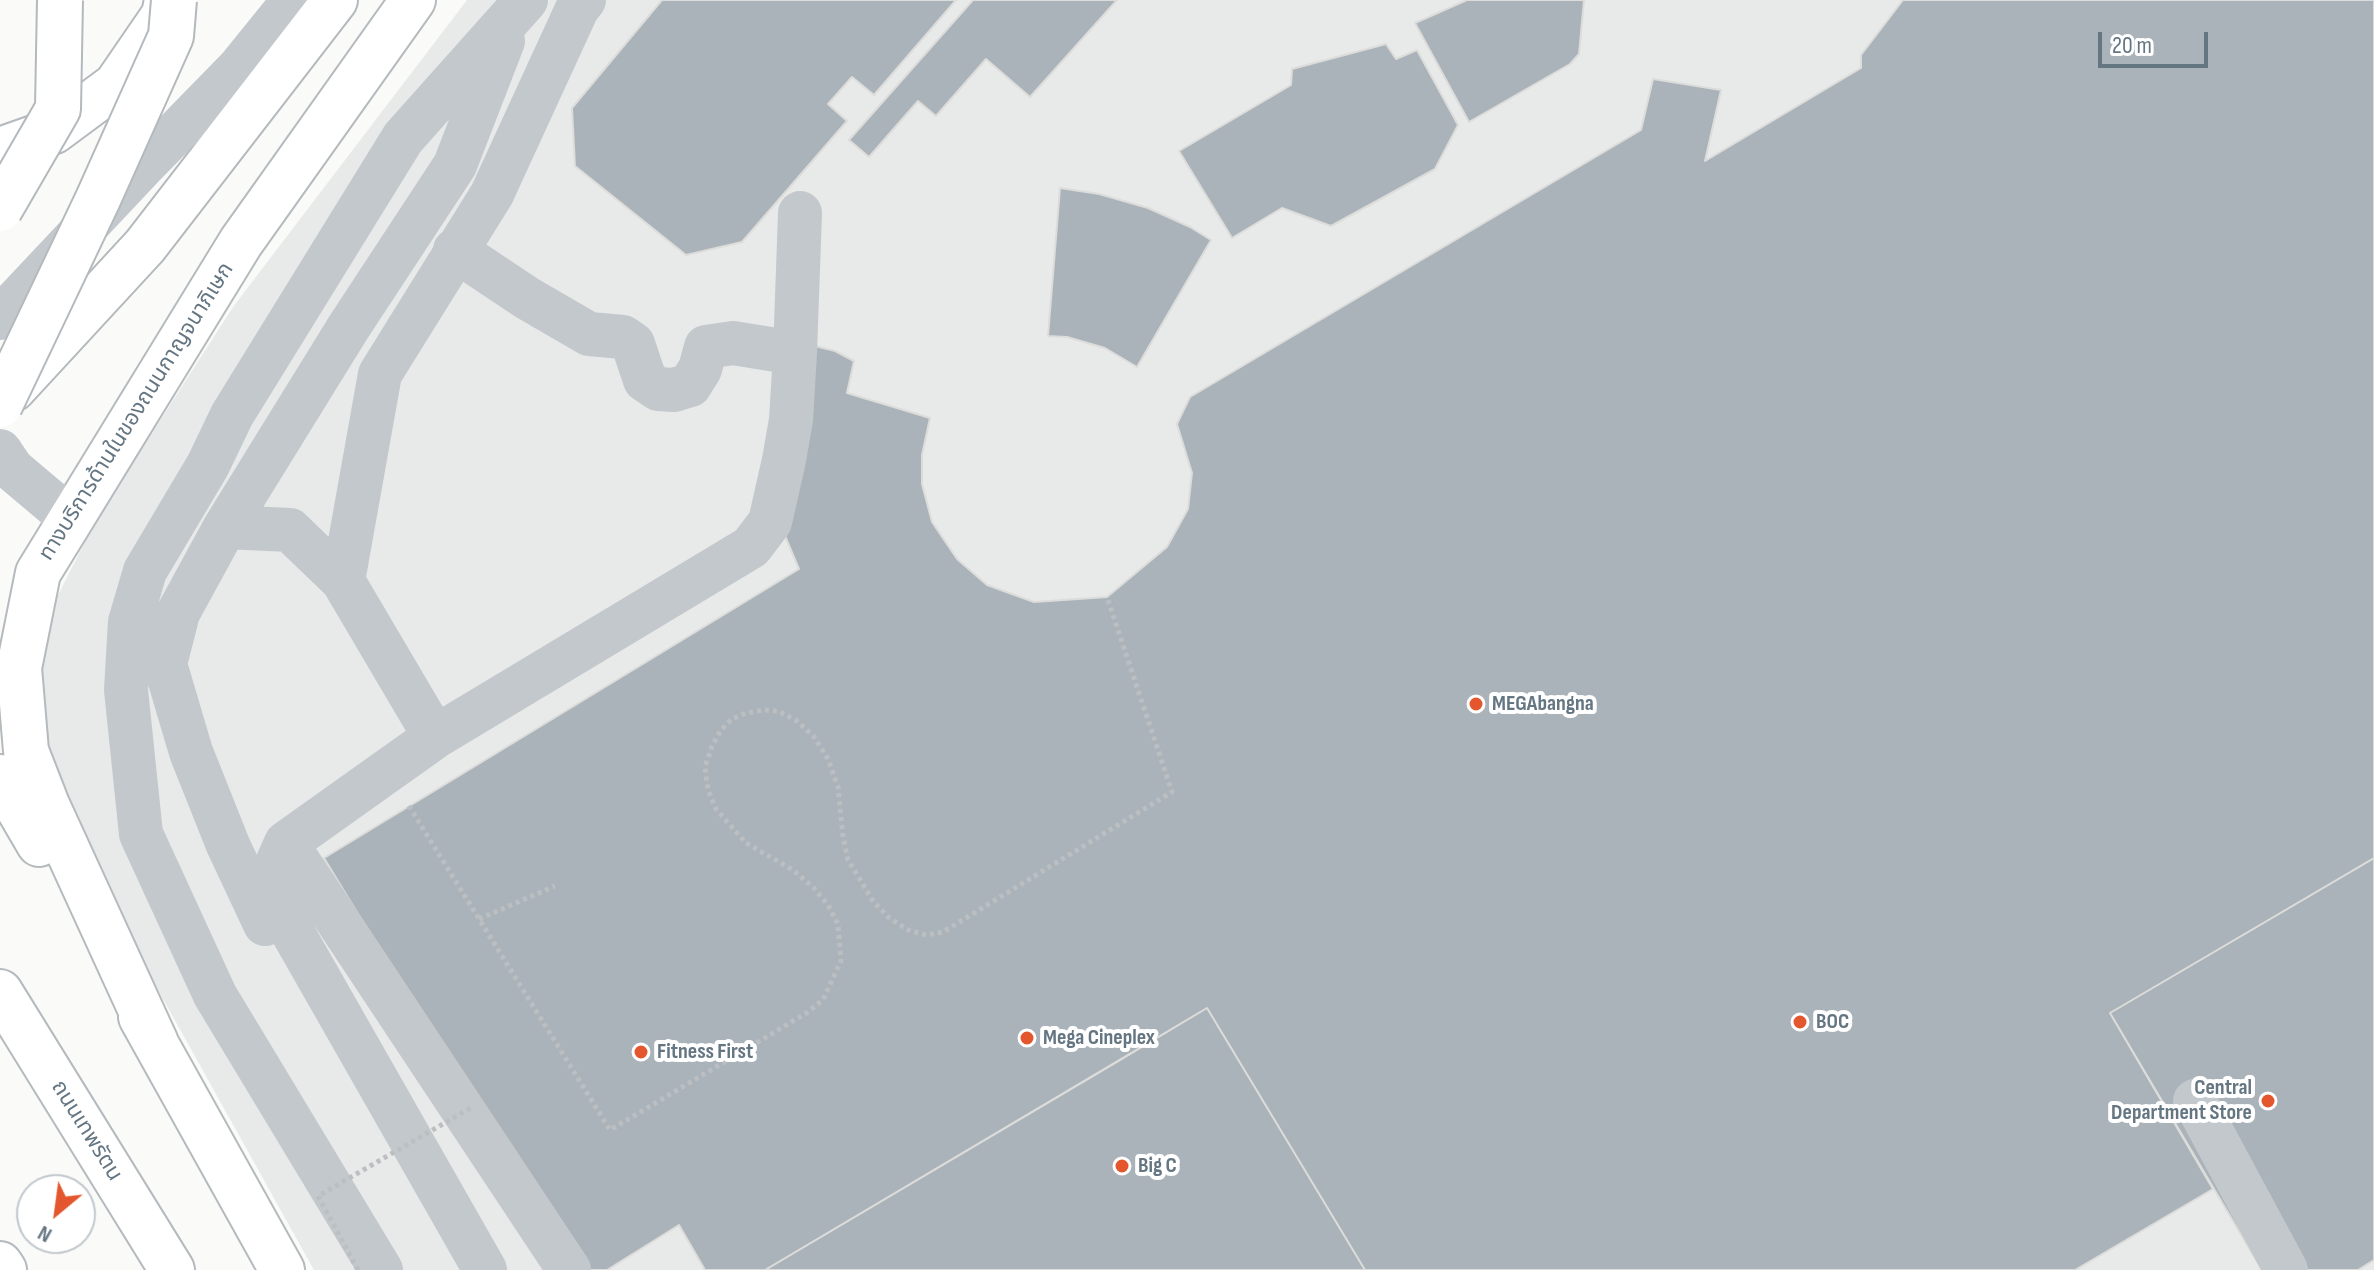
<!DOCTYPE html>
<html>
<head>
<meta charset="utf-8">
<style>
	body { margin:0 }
	#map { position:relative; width:2374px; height:1270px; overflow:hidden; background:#fafaf8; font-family:"Sofia Sans Condensed",sans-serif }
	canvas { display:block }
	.north { position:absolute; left:16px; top:1174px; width:80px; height:80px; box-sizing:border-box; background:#fff; border:2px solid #c1c8cd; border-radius:50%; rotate:209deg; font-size:22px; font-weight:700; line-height:32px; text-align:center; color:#657683 }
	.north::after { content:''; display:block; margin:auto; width:28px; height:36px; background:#e4572e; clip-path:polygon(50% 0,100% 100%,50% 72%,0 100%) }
	.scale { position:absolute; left:2098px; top:32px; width:110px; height:36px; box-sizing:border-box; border:4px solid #657683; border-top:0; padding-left:10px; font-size:24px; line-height:28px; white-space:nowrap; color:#657683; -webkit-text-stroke:6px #fff; paint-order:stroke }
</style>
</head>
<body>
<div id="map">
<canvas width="2374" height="1270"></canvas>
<div class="north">N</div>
<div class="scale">20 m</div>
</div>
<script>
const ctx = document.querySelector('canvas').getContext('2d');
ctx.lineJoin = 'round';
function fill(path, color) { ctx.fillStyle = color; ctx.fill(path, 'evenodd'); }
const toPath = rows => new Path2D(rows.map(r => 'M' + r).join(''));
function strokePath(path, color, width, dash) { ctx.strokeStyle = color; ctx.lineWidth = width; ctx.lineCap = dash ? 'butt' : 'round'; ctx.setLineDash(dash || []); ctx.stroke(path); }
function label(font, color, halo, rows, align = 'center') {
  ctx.font = font + ' "Sofia Sans Condensed","Noto Sans Thai",sans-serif'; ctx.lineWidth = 8; ctx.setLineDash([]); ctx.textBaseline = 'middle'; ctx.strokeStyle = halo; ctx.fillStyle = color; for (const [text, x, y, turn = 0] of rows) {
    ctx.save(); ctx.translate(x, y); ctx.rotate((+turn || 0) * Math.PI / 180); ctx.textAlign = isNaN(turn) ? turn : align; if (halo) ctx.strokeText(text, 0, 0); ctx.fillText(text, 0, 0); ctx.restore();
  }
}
fill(toPath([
	[467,0,2374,0,2374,1270,314,1270,80,850,45,751,37,677,56,599,96,520,233,307]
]), '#e8e9e9');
const building = toPath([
	[662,0,956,0,874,95,852,77,828,104,847,121,742,242,686,255,575,166,572,108,662,0],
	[973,0,1117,0,1030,97,986,59,936,116,918,101,869,157,849,140,973,0],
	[1467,0,1584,0,1579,54,1570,64,1469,122,1415,23,1467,0],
	[1903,0,2374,0,2374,858,2110,1013,2213,1189,2075,1270,1365,1270,1207,1008,765,1270,705,1270,679,1225,607,1270,544,1270,485,1123,324,858,799,569,783,531,803,343,835,351,854,361,847,393,930,418,922,455,922,484,932,522,957,559,987,585,1034,602,1107,597,1167,547,1188,509,1192,473,1177,424,1190,397,1641,130,1653,79,1721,90,1705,161,1861,68,1861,55,1903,0],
	[1386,44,1396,59,1417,50,1458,125,1435,169,1331,226,1282,208,1232,238,1179,151,1291,85,1292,69,1386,44],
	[1060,188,1099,194,1148,208,1190,227,1211,240,1137,367,1105,348,1067,337,1048,336,1060,188],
	[2374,858,2374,1260,2358,1270,2262,1270,2110,1013,2374,858],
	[1207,1008,1365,1270,765,1270,1117,1062,1207,1008]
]);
fill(building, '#aab3b9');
strokePath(building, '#dcdcda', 2);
const major = toPath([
	[0,777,39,844],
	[0,992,172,1270],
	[141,1017,282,1270],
	[156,1043,47,805,26,751,19,668,38,573,241,242,413,0]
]);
const highway = toPath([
	[0,150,54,131,116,85,164,15,167,0],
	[13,389,145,246,335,0],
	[0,1264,4,1270]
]);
strokePath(major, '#b5babe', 48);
strokePath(highway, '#b4b9bd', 48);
strokePath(toPath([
	[409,806,610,1130,805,1014,823,1000,841,961,838,924,828,905,814,888,793,870,746,843,716,809,708,790,705,767,712,746,721,730,732,719,746,713,763,710,778,711,797,721,814,737,828,759,838,787,843,837,848,860,873,901,888,917,908,930,926,935,943,932,1172,792,1107,597],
	[479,919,555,886]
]), '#bbbfc2', 5, [4, 4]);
strokePath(toPath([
	[455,250,527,298,589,334,623,337,633,344,645,380,658,389,674,390,690,385,700,369,706,347,733,343,795,353,791,420,784,460,770,522,751,547,435,737,286,843,270,879,293,933,485,1270],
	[0,318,143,166,238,69,294,0],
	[795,353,800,213],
	[0,451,12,469,70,518],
	[225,527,348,328,455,165,503,41],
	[343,581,380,374,492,194,577,9,584,0],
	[286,843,569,1270],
	[265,924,228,845,191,752,165,664,178,613,225,527,290,530,343,581,435,737],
	[2195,1101,2286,1270],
	[381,1270,215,995,141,834,126,690,130,622,145,571,208,465,232,415,403,138,526,0]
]), '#c3c8cc', 44);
strokePath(major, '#fff', 44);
strokePath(highway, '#fff', 44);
const highwayBridge = toPath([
	[0,209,58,109,60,0],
	[0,405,98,199,171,36,174,0]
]);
strokePath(highwayBridge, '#b4b9bd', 48, []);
strokePath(toPath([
	[358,1270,318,1196,474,1106]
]), '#bbbfc2', 5, [4, 4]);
strokePath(highwayBridge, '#fff', 44);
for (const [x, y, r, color] of [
	[1476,704,8,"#e4572e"],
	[1800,1022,8,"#e4572e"],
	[1027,1038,8,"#e4572e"],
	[641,1052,8,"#e4572e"],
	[2268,1101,8,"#e4572e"],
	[1122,1166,8,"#e4572e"]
]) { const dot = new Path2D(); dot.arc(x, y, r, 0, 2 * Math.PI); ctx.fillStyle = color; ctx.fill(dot); strokePath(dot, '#fff', 3); }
label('22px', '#657683', '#fff', [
	["ทางบริการด้านในของถนนกาญจนาภิเษก",137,412,-58],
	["ถนนเทพรัตน",86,1131,58]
]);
label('bold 22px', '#657683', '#fff', [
	["MEGAbangna",1492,704],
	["BOC",1816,1022],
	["Mega Cineplex",1043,1038],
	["Fitness First",657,1052],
	["Central",2252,1088,"right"],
	["Department Store",2252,1113,"right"],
	["Big C",1138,1166]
], 'left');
</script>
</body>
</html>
